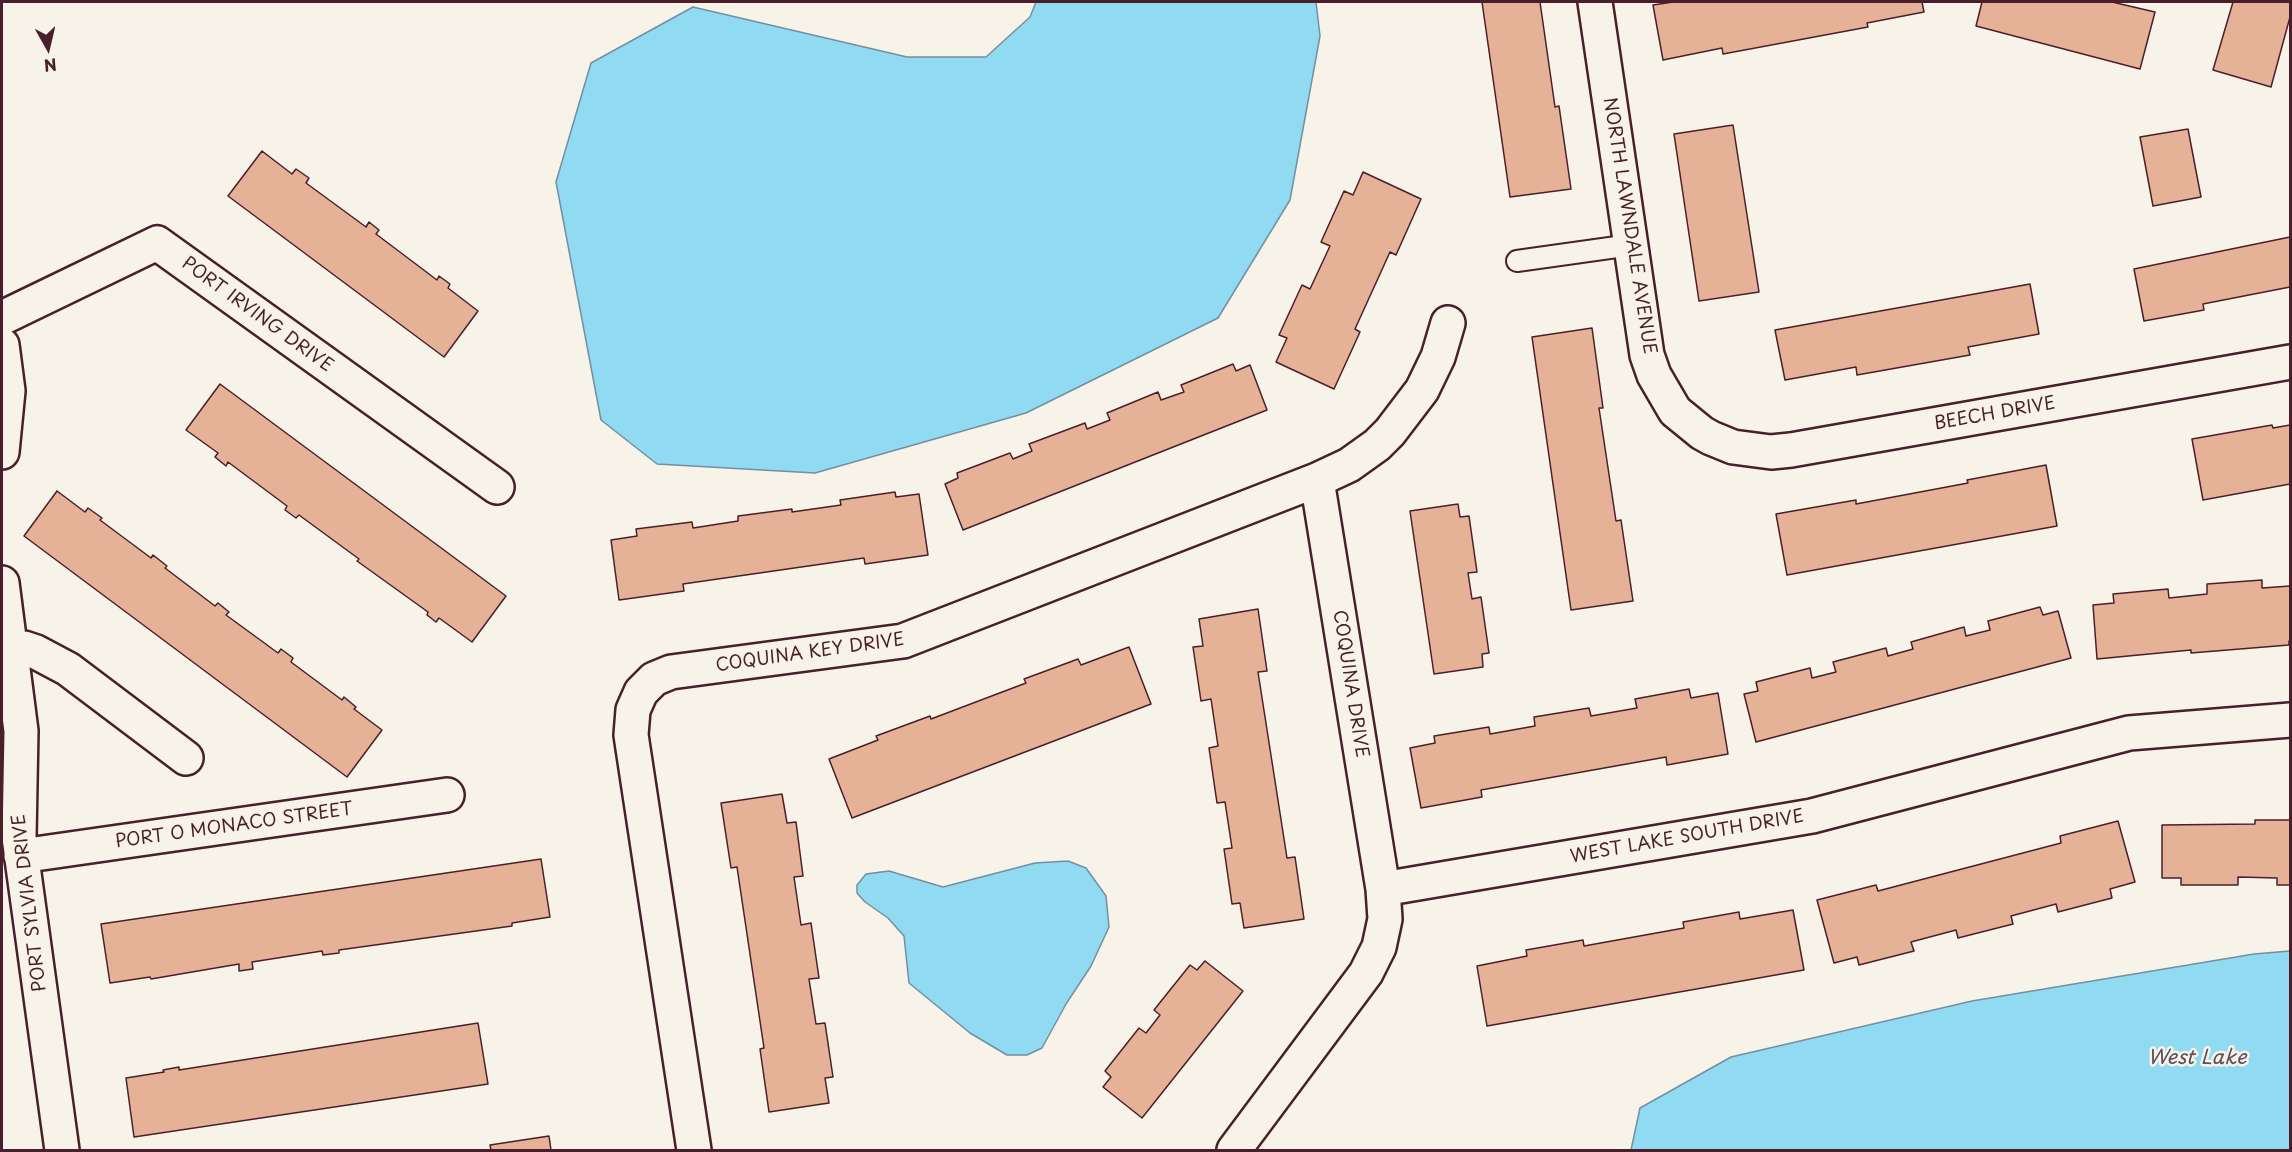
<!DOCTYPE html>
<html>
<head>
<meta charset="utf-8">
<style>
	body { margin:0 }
	#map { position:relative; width:2292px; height:1152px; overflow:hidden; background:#f7f3e8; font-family:"Playpen Sans",sans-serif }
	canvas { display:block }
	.frame { position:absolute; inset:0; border:3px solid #4a1f2b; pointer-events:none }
	.north { position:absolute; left:18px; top:18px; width:60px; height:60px; -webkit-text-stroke:4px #f7f3e8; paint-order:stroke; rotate:172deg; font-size:16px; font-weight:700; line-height:24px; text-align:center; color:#4a1f2b }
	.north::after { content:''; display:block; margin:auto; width:21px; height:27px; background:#4a1f2b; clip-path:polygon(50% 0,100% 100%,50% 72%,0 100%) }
</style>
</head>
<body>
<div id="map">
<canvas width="2292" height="1152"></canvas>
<div class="frame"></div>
<div class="north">N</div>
</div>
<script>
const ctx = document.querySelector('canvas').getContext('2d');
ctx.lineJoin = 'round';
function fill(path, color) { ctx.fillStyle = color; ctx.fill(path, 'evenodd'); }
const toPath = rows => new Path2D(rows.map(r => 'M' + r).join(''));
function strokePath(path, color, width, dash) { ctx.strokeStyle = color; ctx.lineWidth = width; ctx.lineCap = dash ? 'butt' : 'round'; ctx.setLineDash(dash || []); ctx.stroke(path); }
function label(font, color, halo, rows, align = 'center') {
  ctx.font = font + ' "Playpen Sans",sans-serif'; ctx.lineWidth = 5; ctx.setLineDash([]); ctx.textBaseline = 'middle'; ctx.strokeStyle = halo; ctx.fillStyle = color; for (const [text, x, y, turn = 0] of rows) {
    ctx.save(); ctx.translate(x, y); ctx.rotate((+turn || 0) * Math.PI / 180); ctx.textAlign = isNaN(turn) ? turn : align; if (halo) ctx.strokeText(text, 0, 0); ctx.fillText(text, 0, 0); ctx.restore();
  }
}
const water = toPath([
	[1036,2,1316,2,1320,36,1290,200,1218,318,1026,413,815,473,657,464,601,420,556,182,591,63,693,7,907,57,986,57,1030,17,1036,2],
	[1068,861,1086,868,1106,896,1109,927,1091,966,1066,1004,1042,1048,1027,1055,1007,1055,970,1033,909,983,904,936,888,918,865,902,857,893,857,885,866,874,889,871,943,887,1035,863,1068,861],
	[2290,951,2290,1150,1631,1150,1640,1108,1731,1057,1972,1001,2254,954,2290,951]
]);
fill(water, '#90daf2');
strokePath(water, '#748fa2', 1.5);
const building = toPath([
	[1482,2,1540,2,1555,107,1559,106,1571,189,1510,197,1482,2],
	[1673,2,1922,2,1924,12,1867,23,1868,27,1723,54,1722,48,1663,60,1653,5,1673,2],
	[1982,2,2112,2,2155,12,2140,69,1976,26,1982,2],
	[2233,2,2290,2,2290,17,2271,87,2213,70,2233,2],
	[1733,125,1759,292,1699,301,1674,134,1733,125],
	[2188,129,2201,197,2153,206,2140,137,2188,129],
	[262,151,292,174,296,169,309,178,306,183,366,227,369,222,379,230,376,234,437,280,439,276,450,284,448,288,478,311,444,357,228,196,262,151],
	[1363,172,1421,199,1396,255,1390,252,1355,329,1360,332,1334,389,1276,362,1287,338,1279,335,1302,285,1310,289,1330,246,1321,242,1344,191,1353,195,1363,172],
	[2290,237,2290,287,2203,304,2204,310,2144,321,2134,269,2290,237],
	[2030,284,2039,334,1968,347,1970,355,1857,375,1856,367,1785,380,1775,330,2030,284],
	[1592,328,1603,408,1599,408,1616,521,1621,520,1633,601,1571,610,1532,337,1592,328],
	[1233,364,1236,371,1250,365,1267,410,963,530,945,484,958,478,957,473,1010,453,1013,459,1032,451,1029,444,1085,423,1087,429,1110,420,1107,413,1158,392,1161,400,1184,392,1181,385,1233,364],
	[220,384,506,596,472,642,439,618,436,622,427,615,428,612,357,561,359,559,299,515,296,518,285,510,287,506,228,462,226,466,215,457,218,453,186,430,220,384],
	[2272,425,2273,428,2290,425,2290,484,2203,500,2192,439,2272,425],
	[2046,465,2057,526,1787,575,1776,514,1856,500,1856,504,1968,483,1967,480,2046,465],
	[57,491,85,512,88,508,102,518,100,520,151,558,153,555,167,566,165,568,215,606,218,603,229,612,226,615,278,653,281,649,293,658,291,662,342,700,344,697,356,707,354,709,382,730,347,777,24,536,57,491],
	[895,492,896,497,919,494,928,555,865,564,864,558,683,584,684,591,619,600,611,540,637,536,636,529,692,522,693,528,738,521,738,516,792,509,792,512,841,505,840,500,895,492],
	[1458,504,1460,517,1469,516,1477,572,1468,573,1472,599,1481,597,1489,653,1482,654,1483,667,1434,674,1410,511,1458,504],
	[2262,580,2262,588,2290,586,2290,641,2289,641,2289,645,2191,653,2191,650,2097,659,2093,605,2114,603,2113,594,2168,589,2169,598,2207,594,2207,584,2262,580],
	[2040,607,2043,615,2058,611,2071,658,1756,742,1744,694,1758,691,1756,682,1810,668,1812,678,1836,672,1833,662,1886,648,1888,656,1913,649,1911,642,1964,627,1966,636,1990,630,1988,621,2040,607],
	[1258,609,1267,671,1258,672,1287,858,1295,857,1304,919,1244,928,1240,903,1232,904,1224,849,1232,848,1225,802,1217,803,1209,748,1218,746,1211,699,1201,701,1193,647,1203,646,1199,619,1258,609],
	[1129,647,1151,704,852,818,829,759,878,740,876,736,930,716,931,719,1026,683,1024,679,1078,659,1081,665,1129,647],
	[1689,689,1691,698,1718,693,1728,754,1667,765,1666,757,1481,790,1482,797,1421,808,1410,748,1435,743,1434,736,1489,727,1490,734,1535,726,1534,717,1589,708,1591,716,1637,708,1635,699,1689,689],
	[782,794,787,823,796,822,803,876,794,877,801,925,811,923,819,978,809,979,816,1024,825,1023,833,1077,825,1078,829,1103,769,1112,760,1049,764,1048,737,867,731,868,721,803,782,794],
	[2255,820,2290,820,2290,885,2277,885,2277,878,2238,877,2238,885,2181,885,2181,878,2162,878,2162,825,2255,824,2255,820],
	[2118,821,2135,882,2110,889,2112,898,2058,912,2056,904,2011,916,2013,924,1958,938,1956,930,1911,942,1914,951,1859,965,1857,957,1834,963,1817,900,1876,885,1878,891,2061,843,2060,836,2118,821],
	[541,859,550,917,512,923,512,926,339,950,339,953,323,955,322,951,252,962,253,969,239,971,239,964,151,979,150,977,110,983,101,924,541,859],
	[1793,910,1804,970,1487,1026,1477,966,1527,956,1526,950,1583,940,1584,946,1684,928,1683,922,1739,912,1740,919,1793,910],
	[1205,961,1243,991,1142,1118,1103,1087,1111,1077,1105,1071,1139,1028,1146,1033,1160,1015,1154,1010,1190,965,1197,970,1205,961],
	[478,1023,488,1084,134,1137,126,1078,164,1072,163,1070,179,1067,179,1070,478,1023],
	[549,1136,551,1150,491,1150,490,1145,549,1136]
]);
fill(building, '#e5b297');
strokePath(building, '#4a1f2b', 1.5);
const lane = toPath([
	[1517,261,1631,245]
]);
const street = toPath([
	[1595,2,1647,355,1654,375,1675,411,1702,433,1711,438,1733,447,1771,452,1791,450,2290,362],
	[2,318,157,243,497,487],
	[2,345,8,391,2,452],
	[2,583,21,731,19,837,62,1150],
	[2,648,24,648,36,652,68,669,186,758],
	[21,856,447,795],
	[1383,889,1812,816,2129,733,2290,720],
	[694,1150,631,735,633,710,641,692,654,679,671,672,903,641,1317,480,1349,465,1377,445,1390,432,1422,390,1438,357,1448,323],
	[1234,1150,1366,973,1379,947,1385,919,1383,889,1317,480]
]);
strokePath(lane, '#4a1f2b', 24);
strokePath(street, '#4a1f2b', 38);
strokePath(lane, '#f7f3e8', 20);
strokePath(street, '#f7f3e8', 33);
label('18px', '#4a1f2b', '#f7f3e8', [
	["NORTH LAWNDALE AVENUE",1629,226,81],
	["PORT IRVING DRIVE",257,315,36],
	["BEECH DRIVE",1995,414,-10],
	["COQUINA KEY DRIVE",810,653,-8],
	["COQUINA DRIVE",1350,684,81],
	["PORT O MONACO STREET",234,826,-8],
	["WEST LAKE SOUTH DRIVE",1687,837,-10],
	["PORT SYLVIA DRIVE",30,903,-97]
]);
label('italic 20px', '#5c4e5d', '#f7f3e8', [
	["West Lake",2197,1058]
]);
</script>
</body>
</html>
